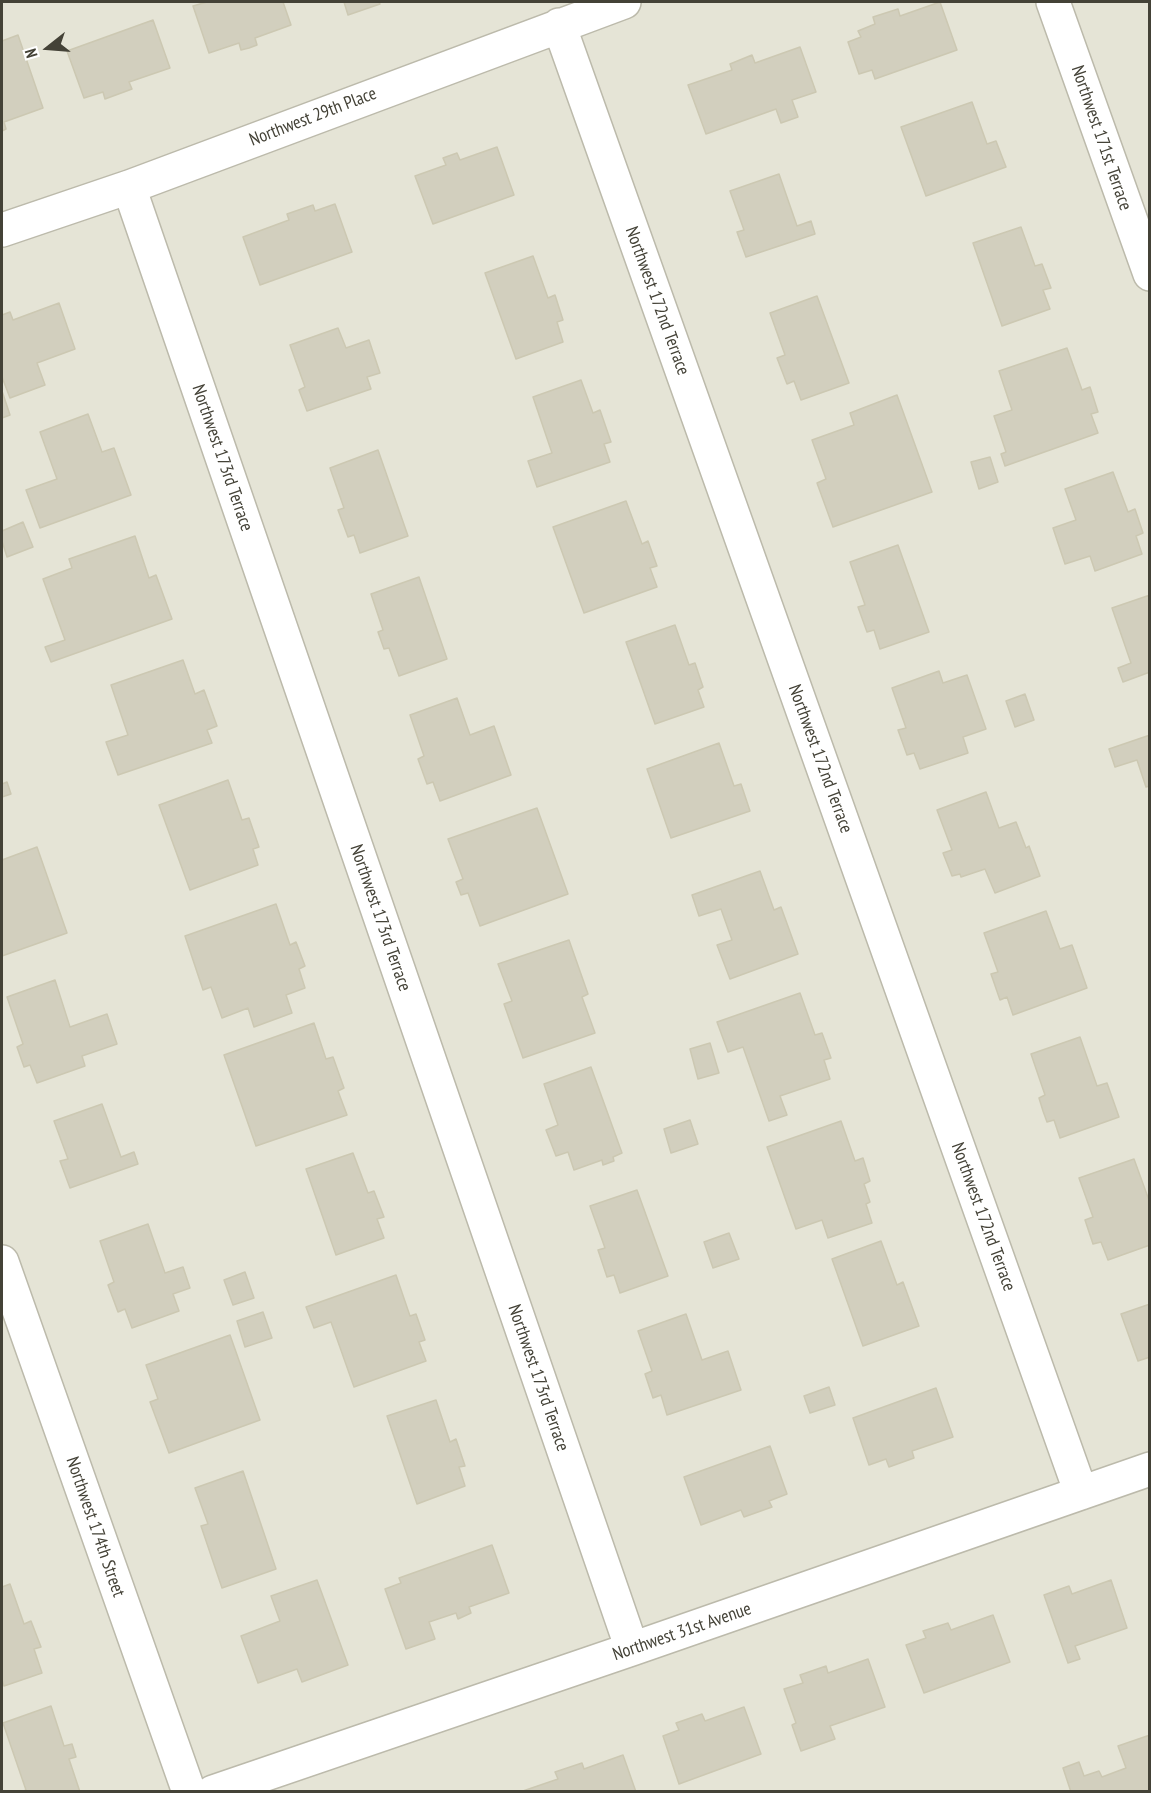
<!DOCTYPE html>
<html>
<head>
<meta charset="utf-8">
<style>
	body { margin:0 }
	#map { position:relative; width:1151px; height:1793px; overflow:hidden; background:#f2f1e7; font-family:"PT Sans Narrow",sans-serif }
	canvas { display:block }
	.frame { position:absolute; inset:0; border:3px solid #444237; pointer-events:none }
	.north { position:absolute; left:18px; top:18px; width:60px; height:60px; -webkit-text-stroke:4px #fff; paint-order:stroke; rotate:253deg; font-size:16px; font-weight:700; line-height:24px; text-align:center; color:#444237 }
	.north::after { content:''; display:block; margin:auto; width:21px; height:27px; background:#444237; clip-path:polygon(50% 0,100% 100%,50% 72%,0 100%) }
</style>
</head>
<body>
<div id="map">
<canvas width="1151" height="1793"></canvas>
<div class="frame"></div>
<div class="north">N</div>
</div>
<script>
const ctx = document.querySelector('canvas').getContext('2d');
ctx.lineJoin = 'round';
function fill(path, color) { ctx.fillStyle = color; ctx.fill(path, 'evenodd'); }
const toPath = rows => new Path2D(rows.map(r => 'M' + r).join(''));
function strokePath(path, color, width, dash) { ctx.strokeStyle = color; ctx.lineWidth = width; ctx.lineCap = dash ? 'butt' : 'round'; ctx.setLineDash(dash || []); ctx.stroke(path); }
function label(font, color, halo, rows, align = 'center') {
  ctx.font = font + ' "PT Sans Narrow",sans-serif'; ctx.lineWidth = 4.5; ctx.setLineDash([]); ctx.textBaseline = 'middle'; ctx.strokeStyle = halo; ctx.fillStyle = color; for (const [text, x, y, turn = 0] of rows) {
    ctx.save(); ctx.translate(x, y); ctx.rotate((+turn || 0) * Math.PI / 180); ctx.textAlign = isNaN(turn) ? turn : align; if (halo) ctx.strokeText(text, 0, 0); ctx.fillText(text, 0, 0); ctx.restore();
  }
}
fill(toPath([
	[2,2,1149,2,1149,1791,2,1791]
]), '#e5e4d6');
const building = toPath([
	[207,2,283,2,291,25,255,38,257,45,249,48,241,50,239,43,209,53,193,6,207,2],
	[344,2,379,2,380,4,348,15,344,2],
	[940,2,957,50,875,79,872,70,859,74,848,42,861,37,858,31,875,24,873,17,898,9,900,16,940,2],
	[153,20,170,68,129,82,132,89,105,99,103,92,84,98,67,51,153,20],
	[18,35,43,108,4,122,6,129,2,131,2,41,18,35],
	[800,47,816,92,792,100,798,117,781,123,776,109,706,134,688,85,732,70,730,64,752,55,755,63,800,47],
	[972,102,987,144,996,141,1006,167,926,196,901,127,972,102],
	[497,147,514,195,433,224,415,176,446,165,443,158,457,153,460,160,497,147],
	[779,174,797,226,811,221,815,234,746,257,737,232,744,230,730,191,779,174],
	[335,204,352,252,260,285,243,237,289,220,287,214,313,205,315,211,335,204],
	[1021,227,1035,266,1042,264,1051,288,1043,290,1050,309,1002,326,973,243,1021,227],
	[533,256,548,298,555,295,563,320,557,322,563,342,516,359,485,273,533,256],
	[817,296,849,383,801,400,794,381,787,384,777,358,785,355,770,313,817,296],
	[59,303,75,349,37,363,45,385,10,398,2,377,2,315,10,312,13,320,59,303],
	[338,328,346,348,369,340,380,373,367,377,371,389,307,411,299,390,305,387,290,345,338,328],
	[1067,348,1082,390,1090,387,1098,412,1091,414,1098,433,1005,466,1001,454,1006,452,994,416,1012,410,999,371,1067,348],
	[581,380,593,413,600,410,611,442,604,444,610,462,537,487,528,461,552,453,533,397,581,380],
	[2,391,10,415,2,418,2,391],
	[897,395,932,492,833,527,817,483,826,479,812,440,854,425,850,413,897,395],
	[88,414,102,452,114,448,131,495,40,528,26,490,57,479,40,432,88,414],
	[378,450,408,536,360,553,354,535,348,537,338,510,344,508,330,468,378,450],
	[990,457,998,482,979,489,971,462,990,457],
	[1113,472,1128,512,1135,509,1143,533,1136,536,1142,554,1095,571,1090,556,1065,564,1053,528,1076,520,1065,489,1113,472],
	[626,501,642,544,648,541,657,566,650,568,657,587,584,613,553,527,626,501],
	[23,522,33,547,7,557,2,541,2,531,23,522],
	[135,536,149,578,156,575,172,619,51,662,45,647,65,640,43,579,72,568,69,559,135,536],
	[898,545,929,632,880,649,874,630,867,632,858,607,865,605,850,562,898,545],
	[419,577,447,659,399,676,389,648,384,649,378,632,383,630,371,594,419,577],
	[1150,595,1150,672,1123,682,1118,668,1131,663,1112,608,1150,595],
	[675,625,689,665,695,663,703,687,698,690,704,707,655,724,626,642,675,625],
	[183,660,195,694,204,690,217,726,207,730,212,743,118,775,106,742,128,735,111,685,183,660],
	[939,671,943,683,967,675,986,729,963,737,968,753,920,769,914,753,907,755,898,730,906,728,892,688,939,671],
	[1025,694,1034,720,1015,727,1006,701,1025,694],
	[457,698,470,735,494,726,511,775,440,801,433,782,427,784,418,759,424,756,410,715,457,698],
	[1150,735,1150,786,1146,787,1137,760,1115,767,1109,749,1150,735],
	[719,743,734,786,741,784,750,811,671,838,647,769,719,743],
	[228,780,242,820,249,818,259,847,253,849,258,865,190,890,159,805,228,780],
	[7,782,11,794,2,797,2,784,7,782],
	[986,792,999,828,1016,822,1026,848,1029,846,1040,876,995,893,985,869,961,877,960,874,952,876,943,853,952,850,937,810,986,792],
	[537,808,568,894,480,926,468,893,461,895,456,882,463,879,448,839,537,808],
	[37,847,67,933,2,956,2,860,37,847],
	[760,871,774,910,781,907,798,954,730,979,717,945,732,940,721,909,699,916,692,895,760,871],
	[276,904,290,945,296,942,305,966,299,969,305,988,286,995,292,1013,254,1027,248,1008,222,1018,211,987,203,990,185,936,276,904],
	[1046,911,1060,949,1072,945,1087,988,1013,1015,1007,997,1000,1000,991,974,998,972,984,933,1046,911],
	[569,940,588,994,582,997,595,1033,523,1058,504,1004,512,1001,498,964,569,940],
	[55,980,70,1027,107,1014,117,1044,82,1056,85,1066,37,1083,30,1065,24,1067,17,1047,23,1044,7,997,55,980],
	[800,993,815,1035,822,1033,831,1058,824,1060,830,1079,780,1096,787,1115,769,1121,743,1047,728,1052,717,1022,800,993],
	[314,1023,326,1059,333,1057,344,1088,338,1091,347,1115,256,1146,224,1055,314,1023],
	[1080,1037,1097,1086,1107,1083,1119,1117,1060,1138,1054,1120,1047,1122,1043,1111,1039,1098,1045,1095,1031,1054,1080,1037],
	[710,1043,719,1073,698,1079,690,1049,710,1043],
	[591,1067,622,1153,613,1157,614,1161,603,1165,602,1160,574,1170,568,1152,556,1156,546,1130,558,1125,544,1084,591,1067],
	[102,1104,121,1157,134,1152,138,1164,70,1188,60,1161,68,1159,54,1121,102,1104],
	[690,1120,698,1144,671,1153,664,1129,690,1120],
	[841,1121,855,1161,863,1158,870,1181,864,1184,870,1202,866,1204,872,1223,828,1238,822,1220,796,1229,767,1147,841,1121],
	[353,1153,368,1193,374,1191,384,1217,377,1219,384,1238,336,1255,306,1169,353,1153],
	[1134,1159,1150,1203,1150,1245,1108,1260,1101,1242,1093,1244,1085,1220,1093,1217,1079,1178,1134,1159],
	[637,1190,668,1276,620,1293,614,1275,607,1277,598,1250,605,1248,590,1206,637,1190],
	[148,1224,165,1273,183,1267,190,1288,173,1294,179,1311,132,1328,125,1309,118,1312,108,1285,114,1282,100,1241,148,1224],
	[729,1233,739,1259,713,1268,704,1242,729,1233],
	[881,1241,897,1285,903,1282,919,1326,863,1346,832,1259,881,1241],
	[245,1272,254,1298,233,1305,224,1280,245,1272],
	[396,1275,410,1316,416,1314,425,1340,419,1342,426,1361,354,1387,331,1322,314,1328,306,1307,396,1275],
	[1150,1304,1150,1357,1138,1361,1121,1314,1150,1304],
	[263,1312,272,1338,245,1347,237,1321,263,1312],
	[686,1314,702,1360,728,1351,741,1390,667,1415,661,1395,653,1398,645,1374,652,1371,638,1331,686,1314],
	[230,1335,260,1420,169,1453,150,1402,158,1399,146,1365,230,1335],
	[829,1387,835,1405,810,1413,804,1396,829,1387],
	[936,1388,953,1437,912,1451,914,1458,889,1467,886,1459,869,1465,853,1418,936,1388],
	[436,1400,450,1442,456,1439,465,1466,459,1467,465,1486,417,1504,387,1416,436,1400],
	[770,1446,787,1494,769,1501,772,1507,744,1517,741,1510,701,1525,684,1477,770,1446],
	[243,1471,276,1569,222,1588,201,1526,208,1524,195,1488,243,1471],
	[492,1545,509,1593,469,1607,471,1613,458,1619,456,1613,429,1622,435,1639,406,1649,385,1589,401,1583,399,1578,492,1545],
	[317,1580,348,1665,302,1682,297,1669,258,1683,241,1636,280,1621,271,1596,317,1580],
	[1111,1580,1127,1628,1075,1646,1080,1659,1068,1663,1044,1595,1069,1586,1072,1594,1111,1580],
	[10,1584,24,1624,31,1621,41,1647,34,1649,42,1673,4,1686,2,1680,2,1587,10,1584],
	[993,1615,1010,1662,924,1693,906,1645,926,1638,923,1631,948,1623,951,1630,993,1615],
	[868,1659,885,1707,830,1726,835,1739,801,1751,792,1725,796,1723,784,1689,803,1683,800,1675,826,1666,828,1673,868,1659],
	[51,1706,64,1746,72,1744,76,1757,69,1759,80,1792,21,1792,26,1790,3,1723,51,1706],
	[744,1707,761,1754,679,1784,663,1736,679,1730,676,1723,702,1714,705,1721,744,1707],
	[1150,1735,1150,1792,1071,1792,1063,1768,1079,1762,1084,1776,1099,1771,1102,1777,1126,1768,1118,1746,1150,1735],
	[623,1755,636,1792,520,1792,558,1779,555,1772,582,1763,584,1769,623,1755]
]);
fill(building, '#d2cfbe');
strokePath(building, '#ccc8b2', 1.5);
const street = toPath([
	[1053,2,1150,274],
	[559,25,1081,1493],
	[129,187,632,1649],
	[2,230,129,187,624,2],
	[2,1262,189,1792],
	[213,1792,632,1649,1150,1469]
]);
strokePath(street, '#bcbaab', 36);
strokePath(street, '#fff', 33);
label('18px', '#444237', '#fff', [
	["Northwest 29th Place",313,117,-21],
	["Northwest 171st Terrace",1101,138,71],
	["Northwest 172nd Terrace",657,301,70],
	["Northwest 173rd Terrace",222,458,71],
	["Northwest 172nd Terrace",820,759,70],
	["Northwest 173rd Terrace",380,918,71],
	["Northwest 172nd Terrace",983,1217,70],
	["Northwest 173rd Terrace",538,1378,71],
	["Northwest 174th Street",95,1527,71],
	["Northwest 31st Avenue",682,1632,-19]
]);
</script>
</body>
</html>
